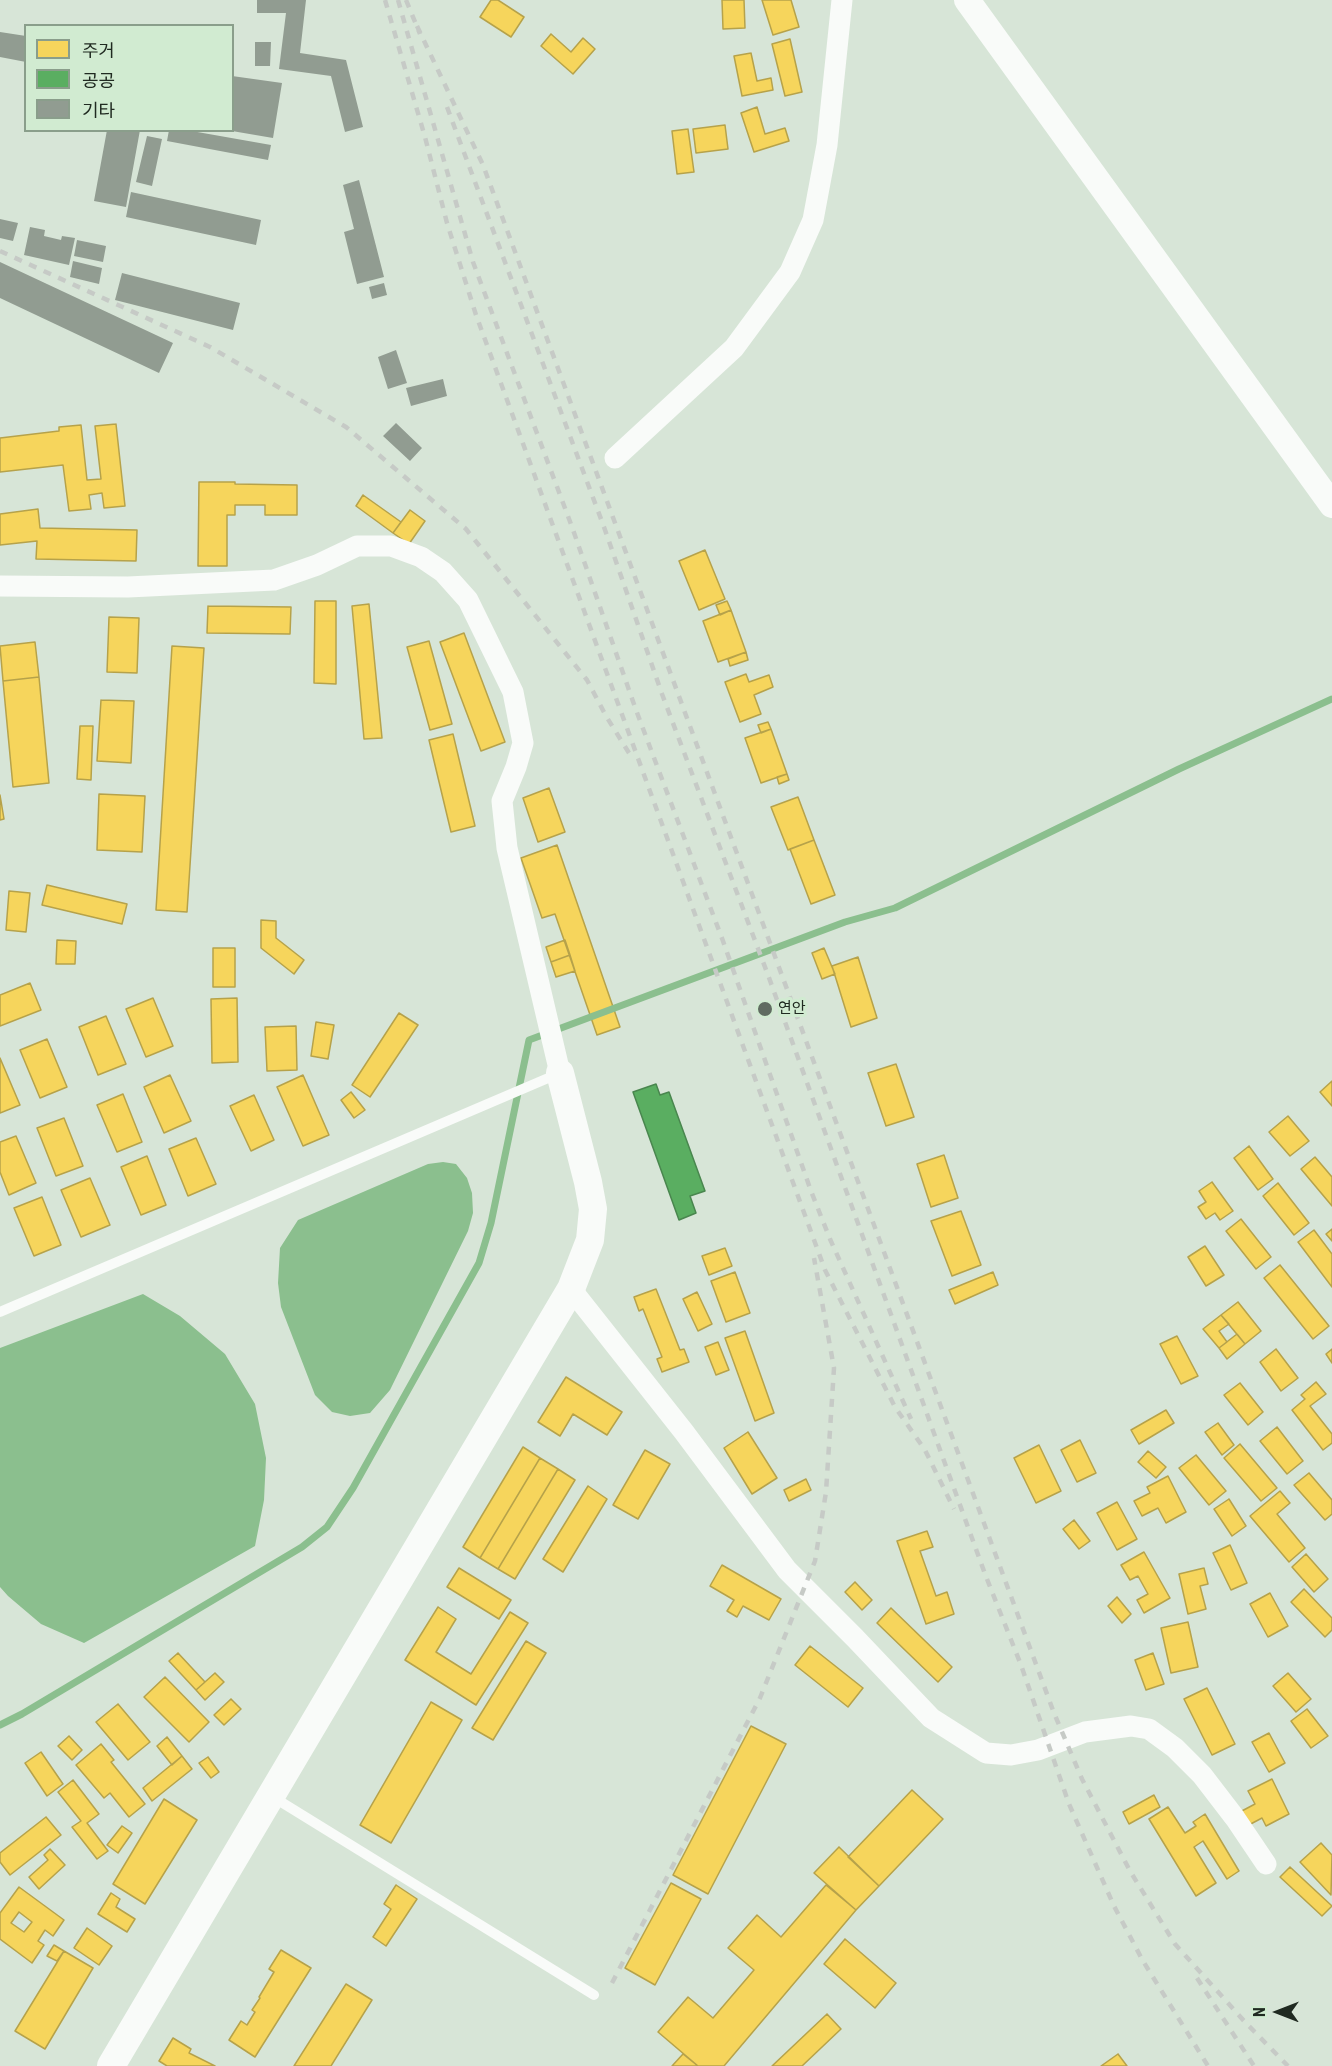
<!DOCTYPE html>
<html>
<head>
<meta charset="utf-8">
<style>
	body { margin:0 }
	#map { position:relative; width:1332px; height:2066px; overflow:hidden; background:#d7e5d7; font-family:"Roboto Condensed","Noto Sans KR",sans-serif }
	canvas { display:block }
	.legend { position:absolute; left:24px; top:24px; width:210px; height:108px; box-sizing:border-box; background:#d1ebd1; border:2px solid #8a9e8b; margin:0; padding:8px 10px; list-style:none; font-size:18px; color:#202a21 }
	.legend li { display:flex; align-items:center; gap:12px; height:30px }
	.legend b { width:30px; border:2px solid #8a9e8b }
	.north { position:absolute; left:1248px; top:1982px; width:60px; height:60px; -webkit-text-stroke:4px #d1ebd1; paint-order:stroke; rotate:270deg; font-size:16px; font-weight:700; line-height:24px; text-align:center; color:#202a21 }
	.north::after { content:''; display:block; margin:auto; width:21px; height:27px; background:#202a21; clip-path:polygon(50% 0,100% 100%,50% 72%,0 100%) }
</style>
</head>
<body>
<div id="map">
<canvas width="1332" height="2066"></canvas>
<ul class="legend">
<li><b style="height:16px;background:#f6d55c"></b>주거</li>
<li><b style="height:16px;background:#5aae61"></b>공공</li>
<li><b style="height:16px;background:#919c91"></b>기타</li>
</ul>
<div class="north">N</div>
</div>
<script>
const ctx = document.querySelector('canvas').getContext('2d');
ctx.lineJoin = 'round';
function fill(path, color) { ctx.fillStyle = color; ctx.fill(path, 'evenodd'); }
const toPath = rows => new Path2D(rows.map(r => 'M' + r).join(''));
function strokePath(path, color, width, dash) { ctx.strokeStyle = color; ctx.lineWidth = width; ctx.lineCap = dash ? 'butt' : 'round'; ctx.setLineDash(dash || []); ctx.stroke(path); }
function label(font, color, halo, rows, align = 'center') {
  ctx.font = font + ' "Roboto Condensed","Noto Sans KR",sans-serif'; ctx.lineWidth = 6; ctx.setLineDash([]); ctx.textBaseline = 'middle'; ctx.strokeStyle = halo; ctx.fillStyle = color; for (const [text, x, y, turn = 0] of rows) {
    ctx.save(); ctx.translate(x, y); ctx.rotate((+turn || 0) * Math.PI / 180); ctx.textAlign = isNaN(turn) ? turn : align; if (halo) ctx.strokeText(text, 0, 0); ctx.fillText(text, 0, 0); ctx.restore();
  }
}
fill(toPath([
	[443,1162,456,1164,467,1178,472,1193,473,1213,468,1231,390,1390,370,1413,350,1416,332,1412,315,1395,281,1307,278,1283,280,1248,298,1220,428,1164],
	[143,1294,180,1316,225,1354,255,1404,266,1458,264,1500,255,1546,84,1643,41,1624,8,1596,0,1587,0,1348]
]), '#8bbf8e');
const homes = toPath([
	[491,0,498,0,524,17,511,37,480,17,491,0],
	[722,0,744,0,745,28,723,29,722,0],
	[762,0,791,0,799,27,773,35,762,0],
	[551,34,571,52,583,38,595,49,573,74,541,46,551,34],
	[790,39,802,92,785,96,772,44,790,39],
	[751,53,757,81,771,78,773,90,742,96,734,56,751,53],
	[757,107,765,134,785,128,789,141,754,152,741,113,757,107],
	[725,125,728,149,696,153,693,129,725,125],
	[688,129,694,172,677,174,672,131,688,129],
	[116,424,125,506,104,508,102,493,89,495,91,509,69,511,63,465,0,472,0,438,59,431,59,427,81,425,87,480,101,479,95,426,116,424],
	[199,482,235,482,235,484,297,485,297,515,265,515,265,505,235,505,235,515,227,515,227,566,198,566,199,482],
	[363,495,401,522,393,533,356,506,363,495],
	[38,509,40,528,137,530,136,561,36,559,37,541,0,545,0,514,38,509],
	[410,510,425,521,409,544,393,533,410,510],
	[705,550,725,599,699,610,679,561,705,550],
	[315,601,336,601,336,684,314,683,315,601],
	[727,601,731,610,720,615,716,605,727,601],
	[369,604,382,738,364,739,352,606,369,604],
	[208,606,291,607,290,634,207,633,208,606],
	[731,610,746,652,718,662,703,621,731,610],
	[109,617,139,618,137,673,107,672,109,617],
	[464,633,505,742,481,751,440,642,464,633],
	[429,641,452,724,430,730,407,647,429,641],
	[35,642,39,677,3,681,0,646,35,642],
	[172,646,204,648,187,912,156,910,172,646],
	[746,652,748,660,730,666,728,659,746,652],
	[746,674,749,682,769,675,773,687,754,695,761,714,740,722,725,682,746,674],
	[39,677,49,783,13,787,3,681,39,677],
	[101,700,134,701,131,763,97,761,101,700],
	[768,722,771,729,761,733,758,725,768,722],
	[80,726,93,726,91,780,77,779,80,726],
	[771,729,787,774,761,783,745,738,771,729],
	[453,734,475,826,451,832,429,740,453,734],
	[787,774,789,780,779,784,777,777,787,774],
	[549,788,565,832,538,842,523,798,549,788],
	[99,794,145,796,142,852,97,850,99,794],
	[0,795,4,819,0,820,0,795],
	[798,797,814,840,788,850,771,807,798,797],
	[814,840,835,895,811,904,790,849,814,840],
	[557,845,620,1027,597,1035,555,914,542,918,521,858,557,845],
	[47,885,127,904,122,924,42,905,47,885],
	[9,891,30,893,26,932,6,930,9,891],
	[261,920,276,921,276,938,304,960,294,974,261,948,261,920],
	[57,940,76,941,75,964,56,964,57,940],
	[565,940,570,955,551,962,546,947,565,940],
	[213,948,235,948,235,987,213,987,213,948],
	[824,948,835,974,822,979,812,953,824,948],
	[570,955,575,971,556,977,551,962,570,955],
	[858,957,877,1018,851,1027,832,966,858,957],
	[30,983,41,1010,0,1026,0,995,30,983],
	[153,998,173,1046,146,1057,126,1009,153,998],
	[237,998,238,1062,212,1063,211,999,237,998],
	[399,1013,418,1025,370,1097,352,1085,399,1013],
	[106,1016,126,1064,98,1075,79,1027,106,1016],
	[316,1022,334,1025,328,1059,311,1056,316,1022],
	[296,1026,297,1070,267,1071,265,1027,296,1026],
	[47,1039,67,1087,40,1098,20,1050,47,1039],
	[0,1058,20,1105,0,1113,0,1058],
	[896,1064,914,1117,886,1126,868,1073,896,1064],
	[170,1075,191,1121,164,1133,144,1087,170,1075],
	[303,1075,329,1135,303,1146,277,1087,303,1075],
	[1332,1081,1332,1106,1320,1092,1332,1081],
	[351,1092,365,1110,354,1118,341,1100,351,1092],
	[123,1094,142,1142,117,1152,97,1105,123,1094],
	[254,1095,274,1140,251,1151,230,1106,254,1095],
	[1288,1116,1309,1141,1290,1156,1269,1132,1288,1116],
	[64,1118,83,1166,56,1176,37,1128,64,1118],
	[16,1136,36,1183,9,1195,0,1172,0,1142,16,1136],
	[196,1138,216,1184,188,1196,169,1149,196,1138],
	[1249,1146,1273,1179,1258,1190,1234,1158,1249,1146],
	[944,1155,958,1198,931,1207,917,1164,944,1155],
	[147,1156,166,1205,141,1215,121,1167,147,1156],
	[1315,1157,1332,1177,1332,1206,1301,1169,1315,1157],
	[90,1178,110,1225,81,1237,61,1190,90,1178],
	[1212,1182,1233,1211,1220,1220,1215,1213,1206,1219,1198,1207,1206,1202,1199,1191,1212,1182],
	[1278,1183,1309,1223,1294,1235,1263,1196,1278,1183],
	[42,1197,61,1245,34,1256,14,1208,42,1197],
	[961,1211,981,1265,952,1276,931,1221,961,1211],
	[1241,1219,1271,1257,1256,1269,1226,1231,1241,1219],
	[1332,1229,1332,1241,1326,1234,1332,1229],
	[1314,1230,1332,1254,1332,1287,1298,1242,1314,1230],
	[1205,1246,1224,1275,1206,1286,1188,1257,1205,1246],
	[725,1248,732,1266,709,1275,702,1256,725,1248],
	[1280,1265,1329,1326,1313,1339,1264,1278,1280,1265],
	[735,1272,750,1313,726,1322,711,1281,735,1272],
	[993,1272,998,1285,955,1304,949,1290,993,1272],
	[656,1289,680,1350,684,1349,689,1362,662,1372,657,1359,662,1357,643,1309,639,1311,634,1297,656,1289],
	[697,1292,712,1324,698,1331,683,1299,697,1292],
	[1238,1302,1261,1331,1245,1344,1221,1315,1238,1302],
	[1221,1315,1229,1324,1219,1331,1227,1342,1219,1348,1203,1329,1221,1315],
	[745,1331,774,1413,755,1421,725,1338,745,1331],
	[1237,1334,1245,1344,1227,1359,1219,1348,1237,1334],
	[1177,1336,1198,1376,1181,1384,1160,1344,1177,1336],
	[718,1342,729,1370,716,1375,705,1347,718,1342],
	[1276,1349,1298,1378,1281,1391,1260,1362,1276,1349],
	[1332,1349,1332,1363,1326,1354,1332,1349],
	[566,1377,622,1412,607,1435,573,1414,560,1436,538,1422,566,1377],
	[1316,1382,1326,1394,1310,1406,1332,1434,1332,1443,1323,1450,1292,1410,1305,1399,1301,1395,1316,1382],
	[1240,1383,1263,1412,1248,1425,1224,1395,1240,1383],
	[1166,1410,1174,1423,1139,1444,1131,1430,1166,1410],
	[1218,1423,1234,1445,1222,1455,1205,1432,1218,1423],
	[1277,1427,1303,1461,1287,1474,1260,1441,1277,1427],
	[748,1432,777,1478,752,1494,724,1448,748,1432],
	[1080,1440,1096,1473,1077,1482,1061,1450,1080,1440],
	[1240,1444,1277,1488,1261,1501,1224,1458,1240,1444],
	[1039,1445,1061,1491,1036,1503,1014,1458,1039,1445],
	[523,1447,540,1458,480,1558,463,1547,523,1447],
	[645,1450,670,1464,638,1519,613,1505,645,1450],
	[1148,1451,1166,1467,1156,1478,1138,1462,1148,1451],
	[1196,1455,1226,1491,1209,1505,1179,1468,1196,1455],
	[540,1458,558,1469,498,1569,480,1558,540,1458],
	[558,1469,575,1480,515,1579,498,1569,558,1469],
	[1309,1473,1332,1500,1332,1514,1325,1520,1294,1485,1309,1473],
	[1168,1476,1186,1512,1166,1523,1158,1508,1142,1516,1134,1501,1150,1493,1147,1487,1168,1476],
	[806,1479,811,1490,789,1501,784,1490,806,1479],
	[588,1486,607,1499,563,1572,543,1559,588,1486],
	[1280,1491,1290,1503,1277,1514,1305,1548,1289,1562,1250,1516,1280,1491],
	[1229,1499,1246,1526,1232,1536,1214,1509,1229,1499],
	[1117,1502,1137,1539,1117,1550,1097,1513,1117,1502],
	[1074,1520,1090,1541,1079,1549,1063,1529,1074,1520],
	[927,1531,933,1547,920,1551,936,1596,947,1592,954,1614,926,1624,897,1541,927,1531],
	[1230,1545,1247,1583,1231,1590,1213,1553,1230,1545],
	[1144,1552,1170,1598,1144,1613,1137,1600,1148,1594,1138,1576,1130,1580,1121,1565,1144,1552],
	[1306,1554,1328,1579,1314,1592,1292,1567,1306,1554],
	[722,1565,781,1599,769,1620,743,1606,737,1617,727,1611,734,1600,710,1586,722,1565],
	[459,1568,511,1600,499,1619,447,1587,459,1568],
	[1204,1568,1208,1584,1200,1586,1206,1609,1188,1614,1179,1574,1204,1568],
	[855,1582,872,1600,862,1610,845,1592,855,1582],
	[1304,1589,1332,1618,1332,1630,1325,1637,1291,1602,1304,1589],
	[1270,1593,1288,1626,1268,1637,1250,1604,1270,1593],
	[1117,1597,1131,1614,1122,1623,1108,1606,1117,1597],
	[438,1607,456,1619,436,1652,471,1674,510,1612,528,1623,476,1705,405,1660,438,1607],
	[891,1608,952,1667,938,1682,877,1623,891,1608],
	[1188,1622,1198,1667,1171,1673,1161,1628,1188,1622],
	[526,1641,546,1653,493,1740,472,1728,526,1641],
	[810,1646,863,1688,848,1707,795,1665,810,1646],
	[178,1653,205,1682,196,1690,169,1661,178,1653],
	[1153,1653,1164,1684,1146,1690,1135,1660,1153,1653],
	[215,1673,224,1682,205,1700,196,1690,215,1673],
	[1288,1673,1311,1699,1296,1712,1273,1686,1288,1673],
	[165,1677,209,1722,189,1742,144,1697,165,1677],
	[1207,1688,1235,1744,1212,1755,1184,1699,1207,1688],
	[231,1699,241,1709,224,1725,214,1715,231,1699],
	[431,1702,462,1720,391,1843,360,1825,431,1702],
	[118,1704,150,1742,128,1760,96,1722,118,1704],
	[1307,1709,1328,1736,1311,1748,1291,1721,1307,1709],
	[751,1726,786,1744,708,1894,673,1875,751,1726],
	[1269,1733,1285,1763,1269,1772,1252,1742,1269,1733],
	[69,1736,82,1750,72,1760,58,1746,69,1736],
	[167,1737,182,1756,172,1765,157,1746,167,1737],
	[101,1744,114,1760,111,1762,145,1804,129,1817,110,1793,104,1798,76,1765,101,1744],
	[41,1752,63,1784,47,1796,25,1763,41,1752],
	[182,1756,192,1769,152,1801,143,1788,182,1756],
	[208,1757,219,1772,211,1778,199,1763,208,1757],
	[1272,1779,1289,1814,1266,1826,1262,1818,1245,1827,1238,1813,1255,1804,1248,1791,1272,1779],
	[73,1780,99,1814,87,1823,108,1851,97,1859,72,1827,81,1821,58,1792,73,1780],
	[912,1790,943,1819,879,1886,848,1857,912,1790],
	[1154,1795,1160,1807,1129,1824,1123,1812,1154,1795],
	[164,1799,197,1820,145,1904,113,1884,164,1799],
	[1168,1807,1185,1833,1196,1826,1193,1822,1205,1814,1239,1871,1227,1879,1203,1841,1194,1847,1216,1883,1196,1896,1149,1819,1168,1807],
	[46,1817,61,1835,10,1875,0,1862,0,1853,46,1817],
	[122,1826,132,1833,118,1853,107,1845,122,1826],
	[1321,1843,1332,1855,1331,1895,1300,1862,1321,1843],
	[839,1847,879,1886,856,1910,814,1873,839,1847],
	[50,1849,65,1865,39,1889,29,1877,48,1860,44,1855,50,1849],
	[1290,1867,1332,1906,1322,1916,1280,1877,1290,1867],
	[671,1883,701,1899,655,1985,625,1968,671,1883],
	[396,1885,417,1899,386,1946,373,1937,391,1909,384,1904,396,1885],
	[826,1885,856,1910,724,2066,698,2066,658,2032,688,1997,713,2018,754,1970,728,1948,757,1915,781,1937,826,1885],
	[19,1887,64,1920,53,1936,45,1930,38,1941,44,1945,32,1963,0,1939,0,1913,19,1887],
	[19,1912,32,1922,24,1932,11,1923,19,1912],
	[111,1893,120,1899,116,1907,135,1919,127,1932,98,1914,111,1893],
	[87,1928,112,1946,99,1965,74,1948,87,1928],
	[845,1939,896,1983,875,2008,824,1964,845,1939],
	[54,1945,64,1951,57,1961,47,1956,54,1945],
	[281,1950,311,1968,255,2057,229,2040,241,2021,247,2025,255,2012,252,2010,260,1998,259,1997,274,1972,269,1969,281,1950],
	[64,1951,93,1968,45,2049,15,2031,64,1951],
	[346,1984,372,2000,331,2066,294,2066,346,1984],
	[827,2014,841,2029,802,2066,772,2066,827,2014],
	[173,2038,191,2049,189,2053,215,2066,167,2066,159,2061,173,2038],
	[683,2054,698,2066,672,2066,683,2054],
	[1118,2054,1127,2066,1101,2066,1118,2054]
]);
fill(homes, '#f6d55c');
strokePath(homes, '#b6a24a', 1.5);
const public = toPath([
	[656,1084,660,1095,669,1092,705,1191,690,1196,696,1213,679,1220,633,1092,656,1084]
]);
fill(public, '#5aae61');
strokePath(public, '#49864e', 1.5);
strokePath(toPath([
	[0,1725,22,1714,302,1547,327,1527,353,1488,479,1263,491,1223,529,1040,845,922,895,908,1179,769,1332,699]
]), '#8bbf8e', 7);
fill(toPath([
	[257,0,306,0,300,53,346,60,363,127,345,132,331,76,279,69,286,13,257,13],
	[0,32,26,36,26,62,0,57],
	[255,42,271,42,270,66,255,66],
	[232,76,282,83,273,138,232,131],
	[107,130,140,130,126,207,94,201],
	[169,130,186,130,271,145,268,160,167,141],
	[147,136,162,139,152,186,136,182],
	[359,180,384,277,357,284,344,232,354,229,343,185],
	[131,192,261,220,256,245,126,217],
	[0,219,18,223,13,241,0,238],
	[30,227,45,230,44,236,61,240,62,236,75,238,69,265,24,255],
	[77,240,106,246,103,262,74,256],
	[73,261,102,268,99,284,70,277],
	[0,262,173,343,159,373,0,298],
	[122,273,240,303,233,330,115,300],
	[384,283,387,295,372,299,369,287],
	[396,350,407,383,388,389,378,357],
	[443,379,447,396,411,406,406,388],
	[396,423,422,448,410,461,383,436]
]), '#919c91');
strokePath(toPath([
	[0,1312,560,1073],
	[273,1797,594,1995]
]), '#f9fbf9', 10);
strokePath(toPath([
	[615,458,734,348,790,272,813,220,827,145,842,0],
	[0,586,128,587,274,580,317,565,357,546,391,546,421,557,443,572,468,600,513,692,523,743,516,767,502,801,507,848,560,1073],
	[571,1289,684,1432,787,1570,855,1638,931,1718,986,1753,1011,1755,1038,1750,1085,1732,1131,1726,1149,1729,1175,1748,1202,1775,1235,1818,1266,1864]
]), '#f9fbf9', 21);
strokePath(toPath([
	[967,0,1332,505]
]), '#f9fbf9', 26);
strokePath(toPath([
	[111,2066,571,1289,590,1240,593,1209,588,1182,560,1073]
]), '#f9fbf9', 28);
strokePath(toPath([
	[385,0,425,137,447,223,476,315,825,1270,895,1407,925,1450,954,1509],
	[398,0,473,262,572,527,636,710,723,941,811,1191,830,1239,911,1419],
	[406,0,420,34],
	[417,26,483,165,1054,1713,1082,1779,1130,1871,1175,1944,1245,2022,1288,2066],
	[447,107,604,527,662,694,768,975,985,1574,1021,1665,1069,1804,1114,1906,1143,1961,1208,2066],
	[0,251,210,347,346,427,466,529,587,680,606,716,629,753],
	[1197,1978,1254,2066],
	[612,1983,760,1698,815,1561,826,1492,834,1368,814,1258]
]), '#c6cac6', 4.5, [8, 8]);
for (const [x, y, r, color] of [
	[765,1009,8,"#606b61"]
]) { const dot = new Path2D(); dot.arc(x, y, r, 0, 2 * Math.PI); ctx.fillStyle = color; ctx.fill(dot); strokePath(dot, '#d1ebd1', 2); }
label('15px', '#202a21', '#d1ebd1', [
	["연안",778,1009]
], 'left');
</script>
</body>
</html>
